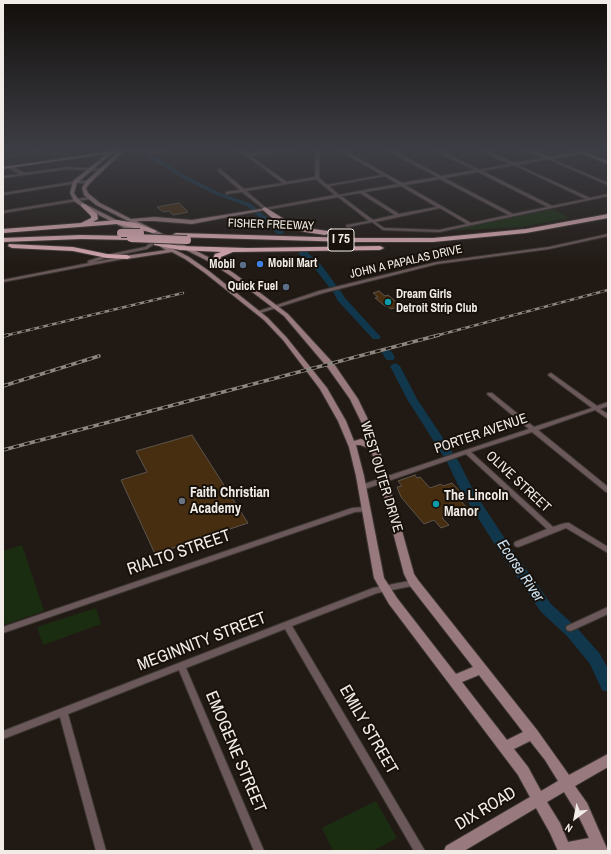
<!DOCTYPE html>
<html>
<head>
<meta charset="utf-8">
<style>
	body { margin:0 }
	#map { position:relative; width:611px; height:854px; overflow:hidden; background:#211a14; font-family:"Archivo Narrow",sans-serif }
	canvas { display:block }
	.frame { position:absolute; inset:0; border:4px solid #f1ece7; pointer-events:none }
	.north { position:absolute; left:555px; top:798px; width:40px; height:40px; -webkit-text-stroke:3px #18110b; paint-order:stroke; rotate:212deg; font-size:11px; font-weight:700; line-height:16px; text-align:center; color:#f1ece7 }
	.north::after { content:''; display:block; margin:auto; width:14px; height:18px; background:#f1ece7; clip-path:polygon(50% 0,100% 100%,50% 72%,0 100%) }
</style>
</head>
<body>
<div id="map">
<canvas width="611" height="854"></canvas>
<div class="frame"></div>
<div class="north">N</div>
</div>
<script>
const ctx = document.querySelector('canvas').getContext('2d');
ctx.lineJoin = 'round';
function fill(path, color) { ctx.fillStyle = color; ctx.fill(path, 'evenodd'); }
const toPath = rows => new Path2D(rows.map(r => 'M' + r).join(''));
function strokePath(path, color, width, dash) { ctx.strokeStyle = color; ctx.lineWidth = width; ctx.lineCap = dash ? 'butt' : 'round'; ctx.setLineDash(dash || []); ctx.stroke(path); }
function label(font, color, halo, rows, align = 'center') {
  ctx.font = font + ' "Archivo Narrow",sans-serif'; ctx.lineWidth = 4; ctx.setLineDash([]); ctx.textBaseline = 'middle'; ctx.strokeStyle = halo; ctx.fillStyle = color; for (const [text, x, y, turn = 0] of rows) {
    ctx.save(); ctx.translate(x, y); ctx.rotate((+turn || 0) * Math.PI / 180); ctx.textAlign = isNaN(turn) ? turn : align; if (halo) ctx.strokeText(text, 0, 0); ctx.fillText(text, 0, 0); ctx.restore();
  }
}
fill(toPath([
	[39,151,42,154,3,159,3,155],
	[553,209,570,218,521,227,444,231],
	[22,545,44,611,3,625,3,551],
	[96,608,101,624,43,645,37,627],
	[376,801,397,838,373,851,333,851,322,828]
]), '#1b2d11');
fill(toPath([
	[141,149,147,149,152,155,190,178,218,192,251,204,284,232,283,234,277,234,247,206,214,194,186,180,148,157,141,149],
	[299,250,305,250,322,266,336,285,335,287,329,287,316,270,299,254,299,250],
	[337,289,340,290,345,298,379,335,381,337,379,339,373,339,338,301,333,292,337,289],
	[387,349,392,352,395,358,393,360,387,360,385,358,382,352,387,349],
	[395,363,400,366,417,399,459,462,473,490,509,545,551,604,577,628,600,654,608,669,608,692,602,690,590,664,567,636,541,612,499,551,461,491,447,462,407,399,390,366,395,363]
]), '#11374c');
const building = toPath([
	[148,149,160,149,166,154,156,155,148,149],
	[179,203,188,212,173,215,169,211,163,212,157,207,179,203],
	[379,291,385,296,388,295,401,306,391,309,387,306,385,306,375,298,378,297,373,293,379,291],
	[192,435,248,523,155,554,121,480,147,472,136,451,192,435],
	[415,475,417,478,420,477,430,488,441,484,443,486,452,483,466,498,460,500,468,509,442,518,449,525,441,528,434,520,424,524,401,497,397,487,402,486,398,481,415,475]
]);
fill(building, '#472e10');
strokePath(building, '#5c544c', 1);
const street = toPath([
	[237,149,240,149,248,154,294,149,293,150,250,156,287,182,315,177,316,149,319,149,319,178,327,185,382,175,339,150,339,149,342,149,402,183,438,177,386,150,386,149,389,149,441,176,475,170,433,150,433,149,436,149,479,170,510,164,479,150,479,149,482,149,514,163,545,158,526,150,526,149,529,149,549,157,601,149,600,150,552,159,608,183,608,185,548,159,517,165,590,198,608,194,608,196,439,232,383,230,372,222,348,227,346,226,347,225,369,221,338,197,265,210,242,192,226,194,226,192,240,190,218,171,218,169,220,169,244,189,283,183,237,149],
	[514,165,586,199,552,206,482,171,514,165],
	[478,172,548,207,513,214,444,178,478,172],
	[385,176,398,184,339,195,329,186,385,176],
	[316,179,335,195,266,208,246,191,316,179],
	[440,179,509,215,471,223,405,185,440,179],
	[401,186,437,207,399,214,364,192,401,186],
	[360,193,395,215,373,220,341,196,360,193],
	[440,208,467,224,439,230,384,228,375,222,440,208],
	[8,166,10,166,25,173,67,167,102,169,104,170,102,171,67,169,3,178,3,176,20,174,8,168,8,166],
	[78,181,88,181,90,182,88,183,78,183,3,195,3,193,78,181],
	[89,197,90,197,90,199,3,213,3,211,89,197],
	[608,234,608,236,549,249,437,264,323,293,260,313,256,313,256,312,319,291,437,262,549,247,608,234],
	[151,240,154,241,153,245,147,249,108,257,94,262,127,256,128,256,128,258,3,282,3,280,89,263,88,262,88,261,106,255,145,247,149,244,151,240],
	[551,373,597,406,608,402,608,406,600,409,608,414,608,419,595,410,538,430,608,487,608,492,606,492,532,432,471,452,553,527,562,524,567,523,569,523,608,547,608,553,566,528,521,546,518,547,515,546,514,544,515,542,547,529,466,454,365,489,361,489,360,487,361,485,529,429,488,395,487,394,488,393,492,393,534,427,592,408,549,376,548,375,549,374,551,373],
	[366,507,368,507,369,509,368,511,355,512,3,633,3,627,352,508,366,507],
	[414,580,417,581,418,583,417,585,377,593,292,626,425,851,414,851,285,629,186,668,264,851,254,851,179,670,68,714,106,851,96,851,60,717,3,739,3,731,373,588,414,580],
	[608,607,608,614,573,630,570,631,567,630,566,628,567,626,608,607]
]);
const secondary = toPath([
	[113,149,117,149,77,183,74,193,78,199,85,204,140,232,140,234,136,234,81,206,74,201,70,193,73,181,113,149],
	[122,149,126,149,90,183,86,188,88,193,100,203,131,219,154,217,192,220,267,208,267,210,265,210,192,224,154,221,137,221,212,259,235,274,288,314,334,364,358,399,375,434,414,574,418,580,537,730,569,775,608,754,608,767,575,786,587,803,608,851,558,851,550,833,536,808,464,851,444,851,446,846,530,797,518,775,389,604,374,578,356,476,349,447,338,421,320,389,283,340,264,320,205,273,185,259,172,252,127,259,124,257,125,256,166,250,154,243,153,242,156,240,189,257,209,271,268,318,287,338,327,388,346,421,354,441,361,439,369,442,367,434,350,399,328,368,284,316,231,276,208,261,96,205,84,195,82,188,86,181,122,149],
	[356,445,360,445,371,449,404,574,410,586,473,667,456,674,397,598,384,578,364,476,356,445],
	[479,675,523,732,507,740,462,682,479,675],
	[530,741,545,760,558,781,541,791,528,767,514,749,530,741],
	[564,792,577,813,589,838,568,842,560,823,547,802,564,792],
	[571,149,576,149,608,161,608,164,571,149]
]);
const primary = toPath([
	[129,149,138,149,3,169,3,167,129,149]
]);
const highway = toPath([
	[81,204,85,204,97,214,98,219,93,222,117,220,136,223,157,231,153,233,117,224,3,233,3,229,81,223,91,218,91,216,81,206,81,204],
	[265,207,284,219,293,223,306,228,328,231,329,233,325,235,305,232,287,227,278,223,263,210,262,209,265,207],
	[608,214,608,218,526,233,433,242,352,242,176,237,172,235,176,233,352,238,433,238,526,229,608,214],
	[81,235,131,236,135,238,131,240,81,239,3,242,3,238,81,235],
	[154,241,180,246,248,248,380,246,384,248,380,250,233,252,221,257,220,260,223,265,219,267,216,267,212,260,215,254,221,252,180,250,154,245,154,241],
	[9,244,73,247,107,254,127,255,131,257,127,259,107,258,73,251,12,248,8,246,9,244]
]);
strokePath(street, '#3e3732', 2);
strokePath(secondary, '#3e3732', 2);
strokePath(primary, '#3e3732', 2);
strokePath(highway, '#3e3732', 2);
fill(street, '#6b585a');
fill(secondary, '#987a7e');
fill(primary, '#bb949a');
fill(highway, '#dcacb3');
const railFar1 = toPath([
	[4,336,183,293],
	[435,336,608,290]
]);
const rail = toPath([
	[3,336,8,335],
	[3,386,99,356],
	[3,450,439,335]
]);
strokePath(railFar1, '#8c8681', 2.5);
strokePath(rail, '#8c8681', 3.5);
strokePath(railFar1, '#18110b', 1.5, [4.5]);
strokePath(rail, '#18110b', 2, [5.5]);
const highwayBridge = toPath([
	[121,233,140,233],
	[131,238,187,240]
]);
strokePath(highwayBridge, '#3e3732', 10, []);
strokePath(highwayBridge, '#dcacb3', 8);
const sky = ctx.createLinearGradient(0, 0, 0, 268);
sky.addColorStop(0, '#120e0b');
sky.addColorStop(0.56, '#3d3e45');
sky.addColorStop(1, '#3d3e4500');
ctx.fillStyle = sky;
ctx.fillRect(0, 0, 611, 268);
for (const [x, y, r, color] of [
	[260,264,4,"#3f7fe0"],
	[243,265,4,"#5c6f8a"],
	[286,287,4,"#5c6f8a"],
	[388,302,4,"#0f9aa8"],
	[182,501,4,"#6b7280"],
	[436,504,4,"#0f9aa8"]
]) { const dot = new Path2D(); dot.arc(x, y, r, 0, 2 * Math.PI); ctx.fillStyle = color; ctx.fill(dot); strokePath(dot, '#18110b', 1.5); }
label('12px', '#f1ece7', '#18110b', [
	["FISHER FREEWAY",271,225,2],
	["JOHN A PAPALAS DRIVE",406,262,-13]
]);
label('bold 12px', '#f1ece7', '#18110b', [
	["Mobil Mart",268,264],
	["Mobil",235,265,"right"],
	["Quick Fuel",278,287,"right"],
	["Dream Girls",396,295],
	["Detroit Strip Club",396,309]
], 'left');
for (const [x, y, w] of [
	[341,240,26]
]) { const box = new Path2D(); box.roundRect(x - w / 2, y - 11, w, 22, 3); ctx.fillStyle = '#18110b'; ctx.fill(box); strokePath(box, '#f1ece7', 1); }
label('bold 13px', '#f1ece7', null, [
	["I 75",341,240]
]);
label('14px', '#f1ece7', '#18110b', [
	["PORTER AVENUE",481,434,-19],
	["WEST OUTER DRIVE",381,477,73],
	["OLIVE STREET",518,482,43]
]);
label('bold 14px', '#f1ece7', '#18110b', [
	["Faith Christian",190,493],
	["Academy",190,509],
	["The Lincoln",444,496],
	["Manor",444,512]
], 'left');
label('italic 15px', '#cce5f6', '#18110b', [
	["Ecorse River",520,571,56]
]);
label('17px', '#f1ece7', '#18110b', [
	["RIALTO STREET",179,553,-19],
	["MEGINNITY STREET",202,642,-21],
	["EMILY STREET",368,730,60],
	["EMOGENE STREET",235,752,67],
	["DIX ROAD",486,809,-31]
]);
</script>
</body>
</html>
